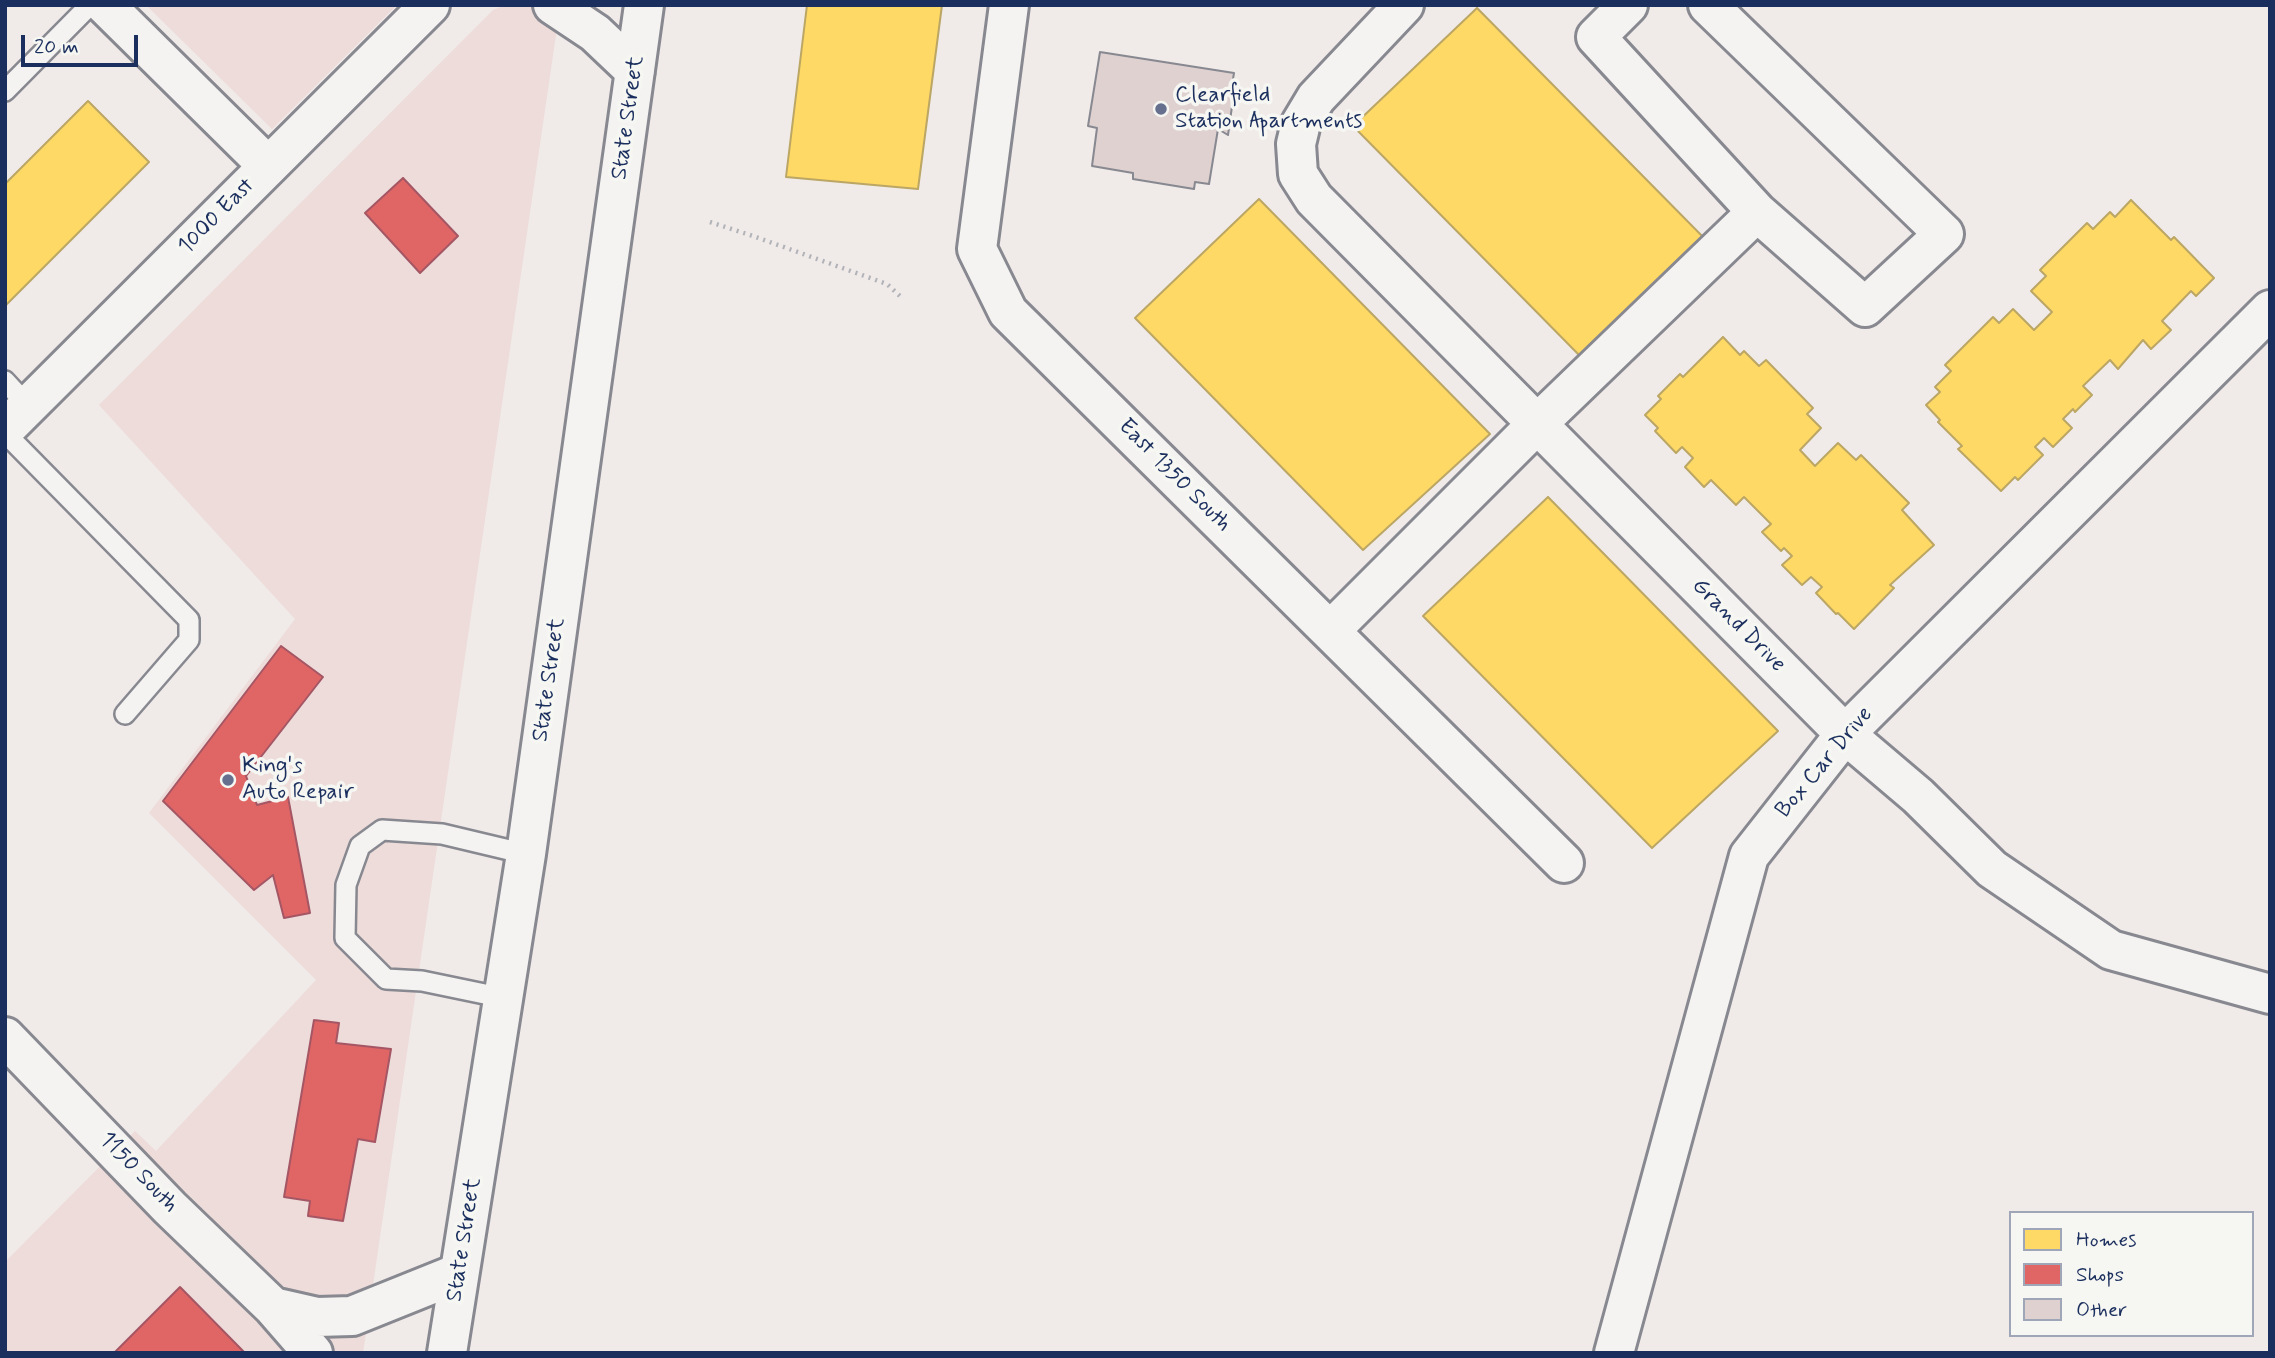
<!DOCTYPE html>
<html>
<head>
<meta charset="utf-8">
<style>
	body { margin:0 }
	#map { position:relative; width:2275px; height:1358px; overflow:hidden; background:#f0eae8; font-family:Mynerve,sans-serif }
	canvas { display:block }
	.frame { position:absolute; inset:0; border:7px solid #1b2f5e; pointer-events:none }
	.legend { position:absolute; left:2009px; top:1211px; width:245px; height:126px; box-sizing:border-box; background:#f6f6f2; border:2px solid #9ea6b7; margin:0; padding:9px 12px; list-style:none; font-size:21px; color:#1b2f5e }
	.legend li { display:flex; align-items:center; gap:14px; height:35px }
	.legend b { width:35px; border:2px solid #9ea6b7 }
	.scale { position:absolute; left:21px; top:35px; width:117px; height:32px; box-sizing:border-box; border:4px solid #1b2f5e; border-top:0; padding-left:9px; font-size:21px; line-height:24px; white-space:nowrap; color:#1b2f5e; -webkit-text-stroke:5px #f6f6f2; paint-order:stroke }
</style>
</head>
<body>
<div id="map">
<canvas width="2275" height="1358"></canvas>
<div class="frame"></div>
<ul class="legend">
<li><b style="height:19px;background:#ffd966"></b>Homes</li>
<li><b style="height:19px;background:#e06666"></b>Shops</li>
<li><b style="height:19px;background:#ded1d0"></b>Other</li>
</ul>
<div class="scale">20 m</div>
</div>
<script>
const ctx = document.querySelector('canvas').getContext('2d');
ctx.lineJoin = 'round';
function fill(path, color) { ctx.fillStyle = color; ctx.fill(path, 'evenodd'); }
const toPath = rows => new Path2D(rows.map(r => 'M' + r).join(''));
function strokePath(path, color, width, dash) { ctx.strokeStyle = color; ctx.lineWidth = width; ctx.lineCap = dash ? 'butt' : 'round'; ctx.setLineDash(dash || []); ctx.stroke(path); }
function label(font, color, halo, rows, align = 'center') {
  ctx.font = font + ' Mynerve,sans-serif'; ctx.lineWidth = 7; ctx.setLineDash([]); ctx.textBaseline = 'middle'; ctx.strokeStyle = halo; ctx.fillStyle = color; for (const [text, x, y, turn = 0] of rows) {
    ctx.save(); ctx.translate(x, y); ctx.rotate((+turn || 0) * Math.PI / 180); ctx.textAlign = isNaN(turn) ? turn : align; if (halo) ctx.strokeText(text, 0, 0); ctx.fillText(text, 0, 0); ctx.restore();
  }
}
fill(toPath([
	[146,5,397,5,272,129],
	[506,5,538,5,557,28,363,1353,5,1353,5,1262,135,1131,156,1151,316,980,149,813,295,619,99,405,493,10]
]), '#eddcd9');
const homes = toPath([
	[807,5,942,5,918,189,786,177,807,5],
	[1477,8,1708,242,1582,358,1353,126,1477,8],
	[88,101,149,162,5,306,5,184,88,101],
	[1259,199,1490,434,1363,550,1135,318,1259,199],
	[2131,200,2171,240,2174,237,2214,278,2196,296,2191,291,2162,321,2171,330,2151,349,2143,340,2118,369,2110,360,2083,386,2092,395,2075,412,2073,409,2063,419,2072,428,2053,447,2044,438,2035,447,2043,455,2018,480,2015,477,2001,491,1958,449,1962,446,1938,422,1940,420,1926,405,1940,392,1935,387,1951,371,1945,365,1993,317,1999,323,2013,309,2034,330,2052,312,2031,291,2046,276,2040,270,2087,223,2093,229,2110,212,2115,217,2131,200],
	[1723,337,1740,355,1744,351,1759,366,1766,360,1813,408,1807,414,1821,428,1800,450,1815,466,1838,443,1856,460,1861,455,1909,503,1902,510,1934,545,1890,585,1894,588,1854,629,1838,613,1836,614,1816,593,1822,587,1811,577,1802,585,1782,565,1792,556,1784,548,1781,551,1762,532,1771,524,1744,497,1736,505,1711,480,1704,487,1685,467,1693,458,1682,447,1676,453,1655,431,1658,428,1645,415,1661,399,1658,396,1680,374,1683,377,1723,337],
	[1548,497,1778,731,1652,848,1423,616,1548,497]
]);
fill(homes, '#ffd966');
strokePath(homes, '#bba664', 2);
const shops = toPath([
	[403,178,458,236,420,273,365,213,403,178],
	[281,646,323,677,246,776,257,805,288,797,310,913,284,918,273,875,254,890,163,801,281,646],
	[314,1020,339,1023,336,1043,391,1049,375,1142,358,1139,343,1221,308,1216,310,1201,284,1197,314,1020],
	[180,1287,245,1353,114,1353,180,1287]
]);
fill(shops, '#e06666');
strokePath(shops, '#a55664', 2);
const building = toPath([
	[1100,52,1234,73,1231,91,1234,92,1228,135,1218,129,1209,184,1195,182,1194,189,1133,179,1133,173,1092,166,1097,128,1088,126,1100,52]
]);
fill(building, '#ded1d0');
strokePath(building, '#878890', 2);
const service = toPath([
	[5,91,90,5],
	[5,381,28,406],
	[5,433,189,620,189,640,125,714],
	[504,998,422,981,386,979,345,938,346,885,360,846,382,830,442,834,526,854]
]);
const minor = toPath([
	[105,5,268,166],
	[1009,5,977,249,1008,312,1564,863],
	[1404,5,1316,98,1301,123,1296,144,1298,174,1314,199,1845,734,1918,796,1992,869,2111,950,2270,994],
	[1628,5,1596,37,1757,212,1865,307,1944,234,1708,5],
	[1330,631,1537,424,1757,212],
	[5,1037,170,1208,273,1307,313,1353],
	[273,1307,317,1317,352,1316,459,1273],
	[1614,1353,1749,856,1845,734,2270,310]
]);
const tertiary = toPath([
	[5,429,430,5]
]);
const secondary = toPath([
	[553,5,595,33,635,71],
	[447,1353,526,854,644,5]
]);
strokePath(service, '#878890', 24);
strokePath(minor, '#878890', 44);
strokePath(tertiary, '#878890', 44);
strokePath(secondary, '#878890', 44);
strokePath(toPath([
	[710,222,753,236,887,284,901,297]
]), '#b1b3b8', 4.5, [2, 5]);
strokePath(service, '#f4f3f1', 19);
strokePath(minor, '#f4f3f1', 38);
strokePath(tertiary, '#f4f3f1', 38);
strokePath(secondary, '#f4f3f1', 38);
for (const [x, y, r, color] of [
	[1161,109,7,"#66708e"],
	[228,780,7,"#66708e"]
]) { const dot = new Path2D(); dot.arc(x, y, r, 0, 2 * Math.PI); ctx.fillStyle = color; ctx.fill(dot); strokePath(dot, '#f6f6f2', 2.5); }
label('23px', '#1b2f5e', '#f6f6f2', [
	["Clearfield",1175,96],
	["Station Apartments",1175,122],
	["King's",242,767],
	["Auto Repair",242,793]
], 'left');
label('23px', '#1b2f5e', '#f6f6f2', [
	["State Street",629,118,-82],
	["1000 East",217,217,-45],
	["East 1350 South",1174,476,45],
	["Grand Drive",1738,626,45],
	["State Street",550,680,-82],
	["Box Car Drive",1825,763,-50],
	["1150 South",138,1173,46],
	["State Street",465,1240,-81]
]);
</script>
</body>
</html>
